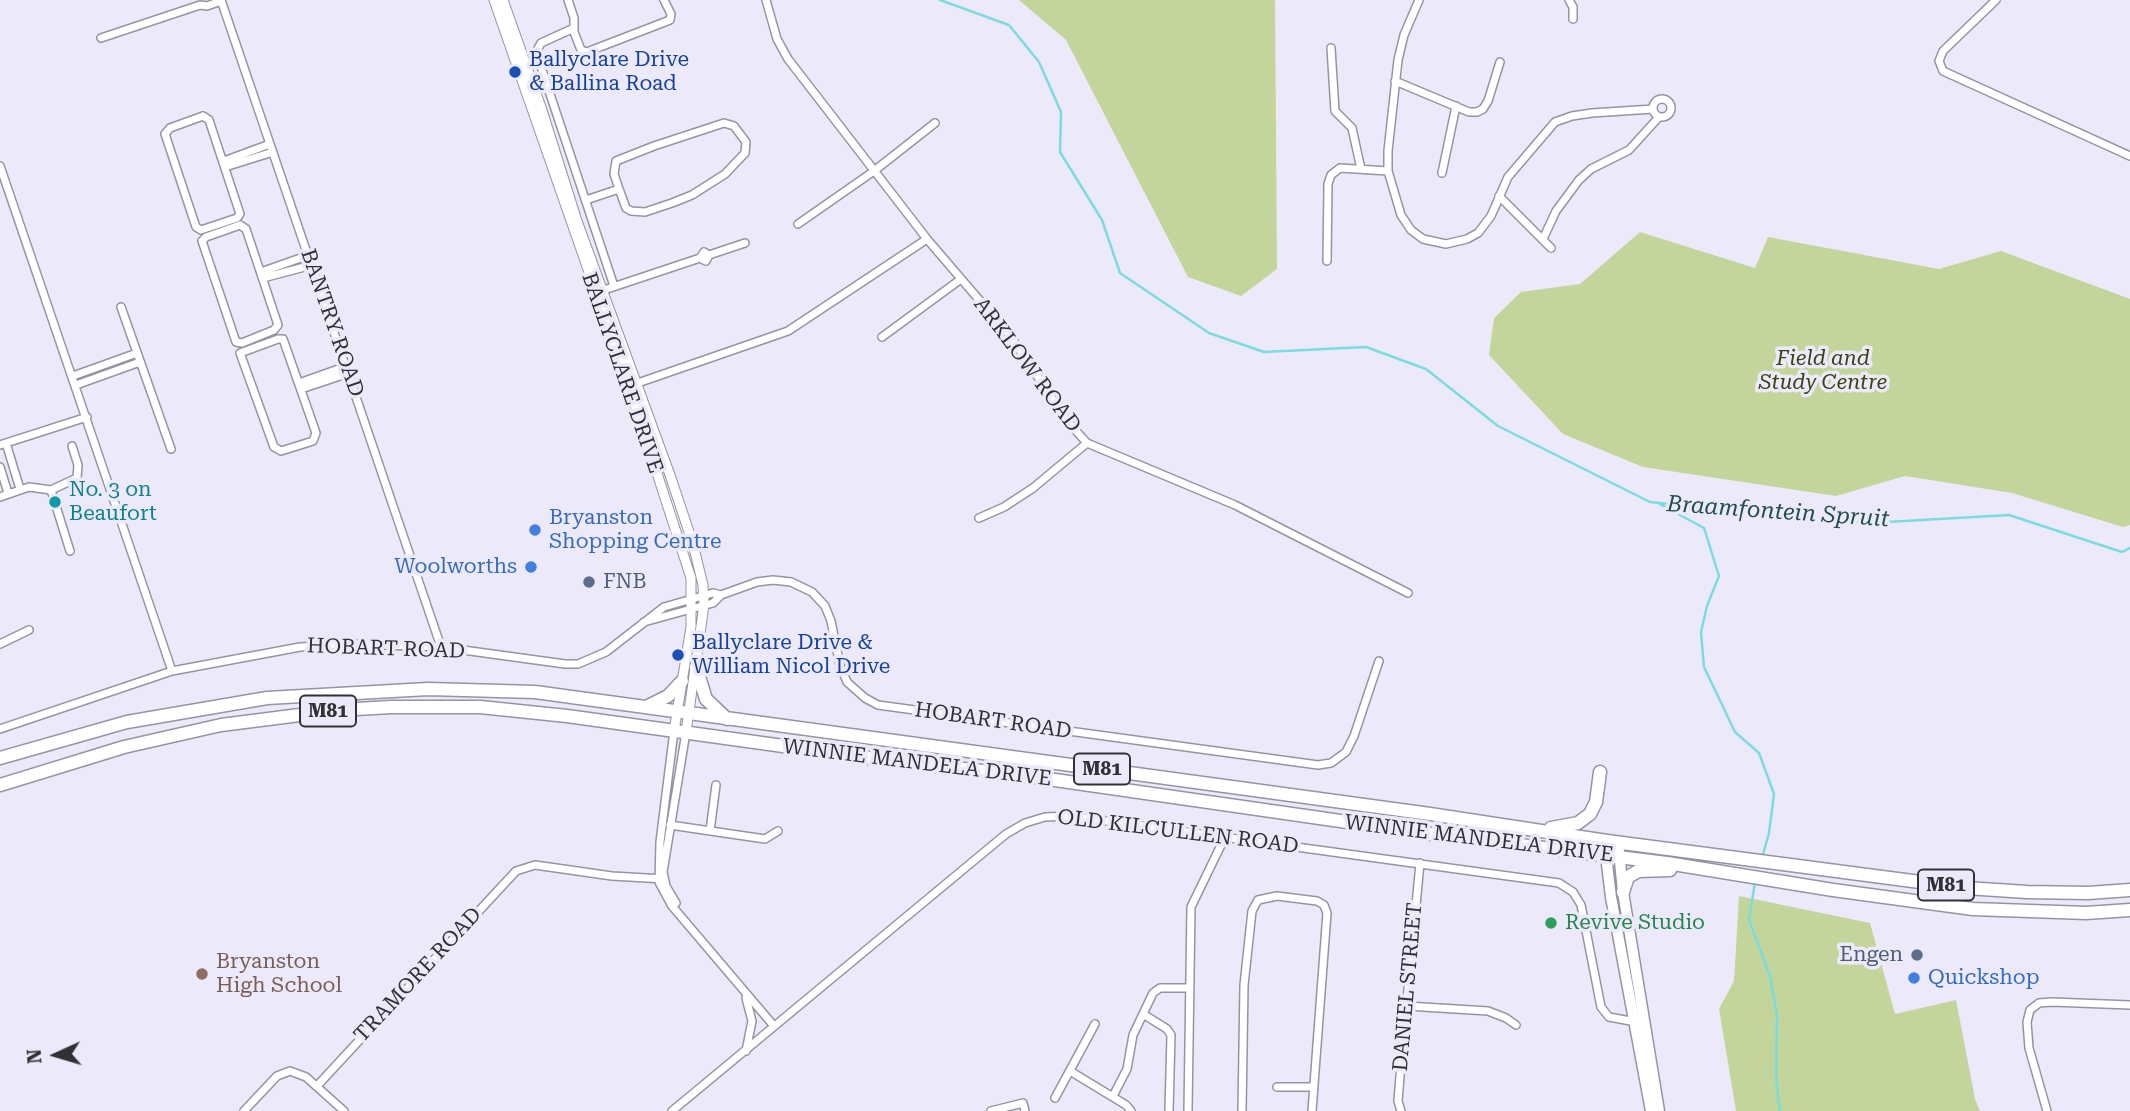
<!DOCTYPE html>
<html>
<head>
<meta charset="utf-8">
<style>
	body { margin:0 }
	#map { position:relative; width:2130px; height:1111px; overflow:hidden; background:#eceafa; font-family:"Roboto Serif",serif }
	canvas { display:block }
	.north { position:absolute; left:21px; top:1020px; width:70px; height:70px; -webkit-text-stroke:5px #eceafa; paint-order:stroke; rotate:266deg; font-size:19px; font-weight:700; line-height:28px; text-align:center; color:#313036 }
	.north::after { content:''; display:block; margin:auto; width:24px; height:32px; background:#313036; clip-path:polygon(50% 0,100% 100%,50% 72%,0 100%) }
</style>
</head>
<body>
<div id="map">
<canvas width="2130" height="1111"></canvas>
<div class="north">N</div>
</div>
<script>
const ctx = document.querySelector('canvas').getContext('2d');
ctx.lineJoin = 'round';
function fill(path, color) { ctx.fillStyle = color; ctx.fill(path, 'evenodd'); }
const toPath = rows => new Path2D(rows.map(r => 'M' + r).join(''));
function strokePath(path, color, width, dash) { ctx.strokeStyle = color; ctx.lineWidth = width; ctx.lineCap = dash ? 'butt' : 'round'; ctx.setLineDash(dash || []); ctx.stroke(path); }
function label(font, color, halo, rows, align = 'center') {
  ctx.font = font + ' "Roboto Serif",serif'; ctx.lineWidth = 7; ctx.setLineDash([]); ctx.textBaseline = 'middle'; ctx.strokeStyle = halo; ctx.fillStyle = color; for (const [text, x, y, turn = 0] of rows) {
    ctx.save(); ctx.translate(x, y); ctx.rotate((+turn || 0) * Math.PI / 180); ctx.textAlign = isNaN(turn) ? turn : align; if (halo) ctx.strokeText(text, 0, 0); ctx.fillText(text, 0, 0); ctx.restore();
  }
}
fill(toPath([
	[1019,0,1275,0,1277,269,1241,296,1188,277,1066,40],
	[1640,232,1755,268,1768,237,1939,269,2001,251,2130,299,2130,525,2123,527,2012,493,1905,476,1836,496,1643,467,1563,434,1489,355,1494,318,1521,292,1580,284],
	[1739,896,1870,923,1895,1014,1956,1000,1975,1099,1980,1111,1736,1111,1719,1009,1734,981]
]), '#c3d59a');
strokePath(toPath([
	[940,0,1009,25,1039,62,1061,112,1060,152,1102,220,1120,273,1209,333,1264,352,1366,347,1426,369,1498,426,1650,502,1869,523,2009,515,2122,552,2130,548],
	[1658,503,1704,528,1719,576,1707,606,1701,632,1704,667,1735,732,1759,753,1774,794,1769,833,1762,858],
	[1755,882,1749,920,1770,976,1777,1015,1776,1077,1780,1111]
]), '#7bdcdf', 2.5);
const minor = toPath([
	[221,0,441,647],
	[568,0,574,18,574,32,581,50,587,52,670,20,671,14,664,0],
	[766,0,777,39,788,59,927,239,1011,337,1068,422,1087,443,1235,505,1408,593],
	[1419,0,1404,35,1398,60,1388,151,1388,171,1401,215,1411,230,1423,239,1446,244,1467,239,1478,233,1491,216,1508,177,1555,122,1572,116,1592,113,1653,109],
	[1569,0,1573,7,1573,19],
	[1996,0,1943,51,1939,61,1943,71,2130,156],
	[574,28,541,43,536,52,614,286],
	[101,38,200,5,207,6,221,1],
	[1331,48,1335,111,1352,128,1361,169],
	[1395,81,1469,112,1477,112,1483,109,1488,101,1500,62],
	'1653 108a9 9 0 1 1 18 0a9 9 0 1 1-18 0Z',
	[203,116,209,120,240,214,237,218,201,230,196,227,165,134,170,128,203,116],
	[224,161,270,144],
	[0,166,172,671],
	[225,167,273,152],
	[1442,173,1456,106],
	[1499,196,1551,248],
	[586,200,619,189,614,174,616,161,654,146,724,123,734,126,746,142,745,153,725,174,692,195,672,203,645,212,631,211,626,208,619,189],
	[798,224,874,171,935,123],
	[240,225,246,229,278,325,274,330,242,343,236,342,202,241,206,237,240,225],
	[1543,239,1556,211,1579,180,1591,169,1629,150,1659,117],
	[709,255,706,261,700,258,704,252,709,255,745,243],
	[1327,261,1328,184,1331,175,1340,168,1388,171],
	[261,272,309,255],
	[263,278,312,265],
	[598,292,700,258],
	[121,307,171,449],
	[882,337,961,279],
	[278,339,283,339,316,433,313,441,281,451,274,447,240,353,278,339],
	[73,376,137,353],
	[299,383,347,366],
	[76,385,140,362],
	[632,385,788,331,927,239],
	[301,389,349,373],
	[6,443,20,489],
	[0,445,87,417],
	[0,467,8,493],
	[51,490,77,478,78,465,72,446],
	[0,497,29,487,51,490,70,551],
	[979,518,1004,507,1033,488,1087,443],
	[644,622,713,603,721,595,757,582,773,580,791,582,812,592,825,606,831,621,840,665,847,682,865,698,878,705,1318,765,1331,763,1346,752,1354,736,1379,661],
	[0,644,29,630],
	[0,729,172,671,300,647,352,644,441,647,565,664,578,664,606,652,664,607,713,593,721,595],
	[674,731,660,842,659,882,672,906,774,1026],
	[670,825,765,839,778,831],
	[710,831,716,785],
	[676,903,666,886,663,872,686,732],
	[1407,1006,1488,1011,1506,1018,1516,1025],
	[1143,1014,1167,1029,1171,1035,1169,1111],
	[746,1051,752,1021,746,998],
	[1070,1071,1126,1105,1131,1111],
	[317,1086,516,871,535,865,612,876,664,879],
	[1277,1087,1314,1087],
	[1113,1096,1127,1069,1133,1035,1153,993,1160,988,1189,988],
	[1055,1098,1095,1024],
	[244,1111,277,1076,290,1071,306,1077,344,1111],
	[672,1111,1006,834,1025,823,1045,817,1070,816,1559,883,1573,892,1581,905,1601,1007,1609,1017,1636,1022],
	[991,1111,1023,1103,1025,1111],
	[1188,1111,1191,907,1225,837],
	[1242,1111,1244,985,1252,911,1258,900,1277,896,1317,901,1324,905,1327,913,1312,1111],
	[1401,1111,1398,1101,1401,1064,1420,863],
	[2047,1111,2029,1048,2027,1022,2030,1010,2039,1003,2052,1002,2130,1005]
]);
const tertiary = toPath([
	[494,0,629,387,691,578,691,627,674,731],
	[503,0,542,110,577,221,670,475,693,544,703,585,704,605,686,732]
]);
const secondary = toPath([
	[1607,841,1606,856,1611,897,1651,1111],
	[1619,851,1623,892,1659,1111]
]);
const primary = toPath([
	[696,667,706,699,727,719],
	[646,707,668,696,682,681],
	[0,758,127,722,267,698,428,689,535,692,1430,814,1607,841,1966,888,2027,892,2088,893,2130,890],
	[0,785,124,747,221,725,339,710,391,707,480,707,567,716,877,759,1034,777,1438,835,1667,863,1833,890,1973,909,2086,913,2130,910],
	[1551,828,1578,823,1590,814,1596,802,1600,772],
	[1623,892,1628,877,1638,871,1670,870]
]);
strokePath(minor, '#9694a3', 10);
strokePath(tertiary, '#9694a3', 11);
strokePath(secondary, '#9694a3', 13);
strokePath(primary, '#9694a3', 15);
strokePath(minor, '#fff', 7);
strokePath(tertiary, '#fff', 9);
strokePath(secondary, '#fff', 10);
strokePath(primary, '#fff', 12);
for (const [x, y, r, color] of [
	[515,72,7,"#1a4fb4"],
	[55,502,7,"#0f9aa8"],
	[535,530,7,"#3f7fe0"],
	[531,567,7,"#3f7fe0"],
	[589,582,7,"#5c6f8a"],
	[678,655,7,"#1a4fb4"],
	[1551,923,7,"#2e9e5b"],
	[1917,955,7,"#5c6f8a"],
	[202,974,7,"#8d6e63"],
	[1914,978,7,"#3f7fe0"]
]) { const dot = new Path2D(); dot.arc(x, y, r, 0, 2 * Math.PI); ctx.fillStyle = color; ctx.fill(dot); strokePath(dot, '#eceafa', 2.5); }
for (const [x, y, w] of [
	[328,711,56],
	[1102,769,56],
	[1946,885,56]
]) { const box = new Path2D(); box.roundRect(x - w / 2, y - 15.5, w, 31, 5); ctx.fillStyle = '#eceafa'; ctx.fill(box); strokePath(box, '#313036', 2); }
label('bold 19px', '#313036', null, [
	["M81",328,711],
	["M81",1102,769],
	["M81",1946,885]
]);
label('21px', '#164399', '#eceafa', [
	["Ballyclare Drive",529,60],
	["& Ballina Road",529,84],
	["Ballyclare Drive &",692,643],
	["William Nicol Drive",692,667]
], 'left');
label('21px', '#313036', '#eceafa', [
	["BANTRY ROAD",332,323,71],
	["ARKLOW ROAD",1027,365,53],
	["BALLYCLARE DRIVE",622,373,71],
	["HOBART ROAD",386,649,2],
	["HOBART ROAD",993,721,8],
	["WINNIE MANDELA DRIVE",917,763,7],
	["OLD KILCULLEN ROAD",1178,832,7],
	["WINNIE MANDELA DRIVE",1479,839,7],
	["TRAMORE ROAD",418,975,-47],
	["DANIEL STREET",1408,987,-85]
]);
label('italic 21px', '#374311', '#eceafa', [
	["Field and",1823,359],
	["Study Centre",1823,383]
]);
label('21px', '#0d838f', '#eceafa', [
	["No. 3 on",69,490],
	["Beaufort",69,514]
], 'left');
label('21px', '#366cbe', '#eceafa', [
	["Bryanston",549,518],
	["Shopping Centre",549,542],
	["Woolworths",517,567,"right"],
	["Quickshop",1928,978]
], 'left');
label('21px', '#4e5e75', '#eceafa', [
	["FNB",603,582],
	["Engen",1903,955,"right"]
], 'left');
label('21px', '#27864d', '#eceafa', [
	["Revive Studio",1565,923]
], 'left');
label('21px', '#785e54', '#eceafa', [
	["Bryanston",216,962],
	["High School",216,986]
], 'left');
label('italic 23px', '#224f50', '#eceafa', [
	["Braamfontein Spruit",1778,512,4]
]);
</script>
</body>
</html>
